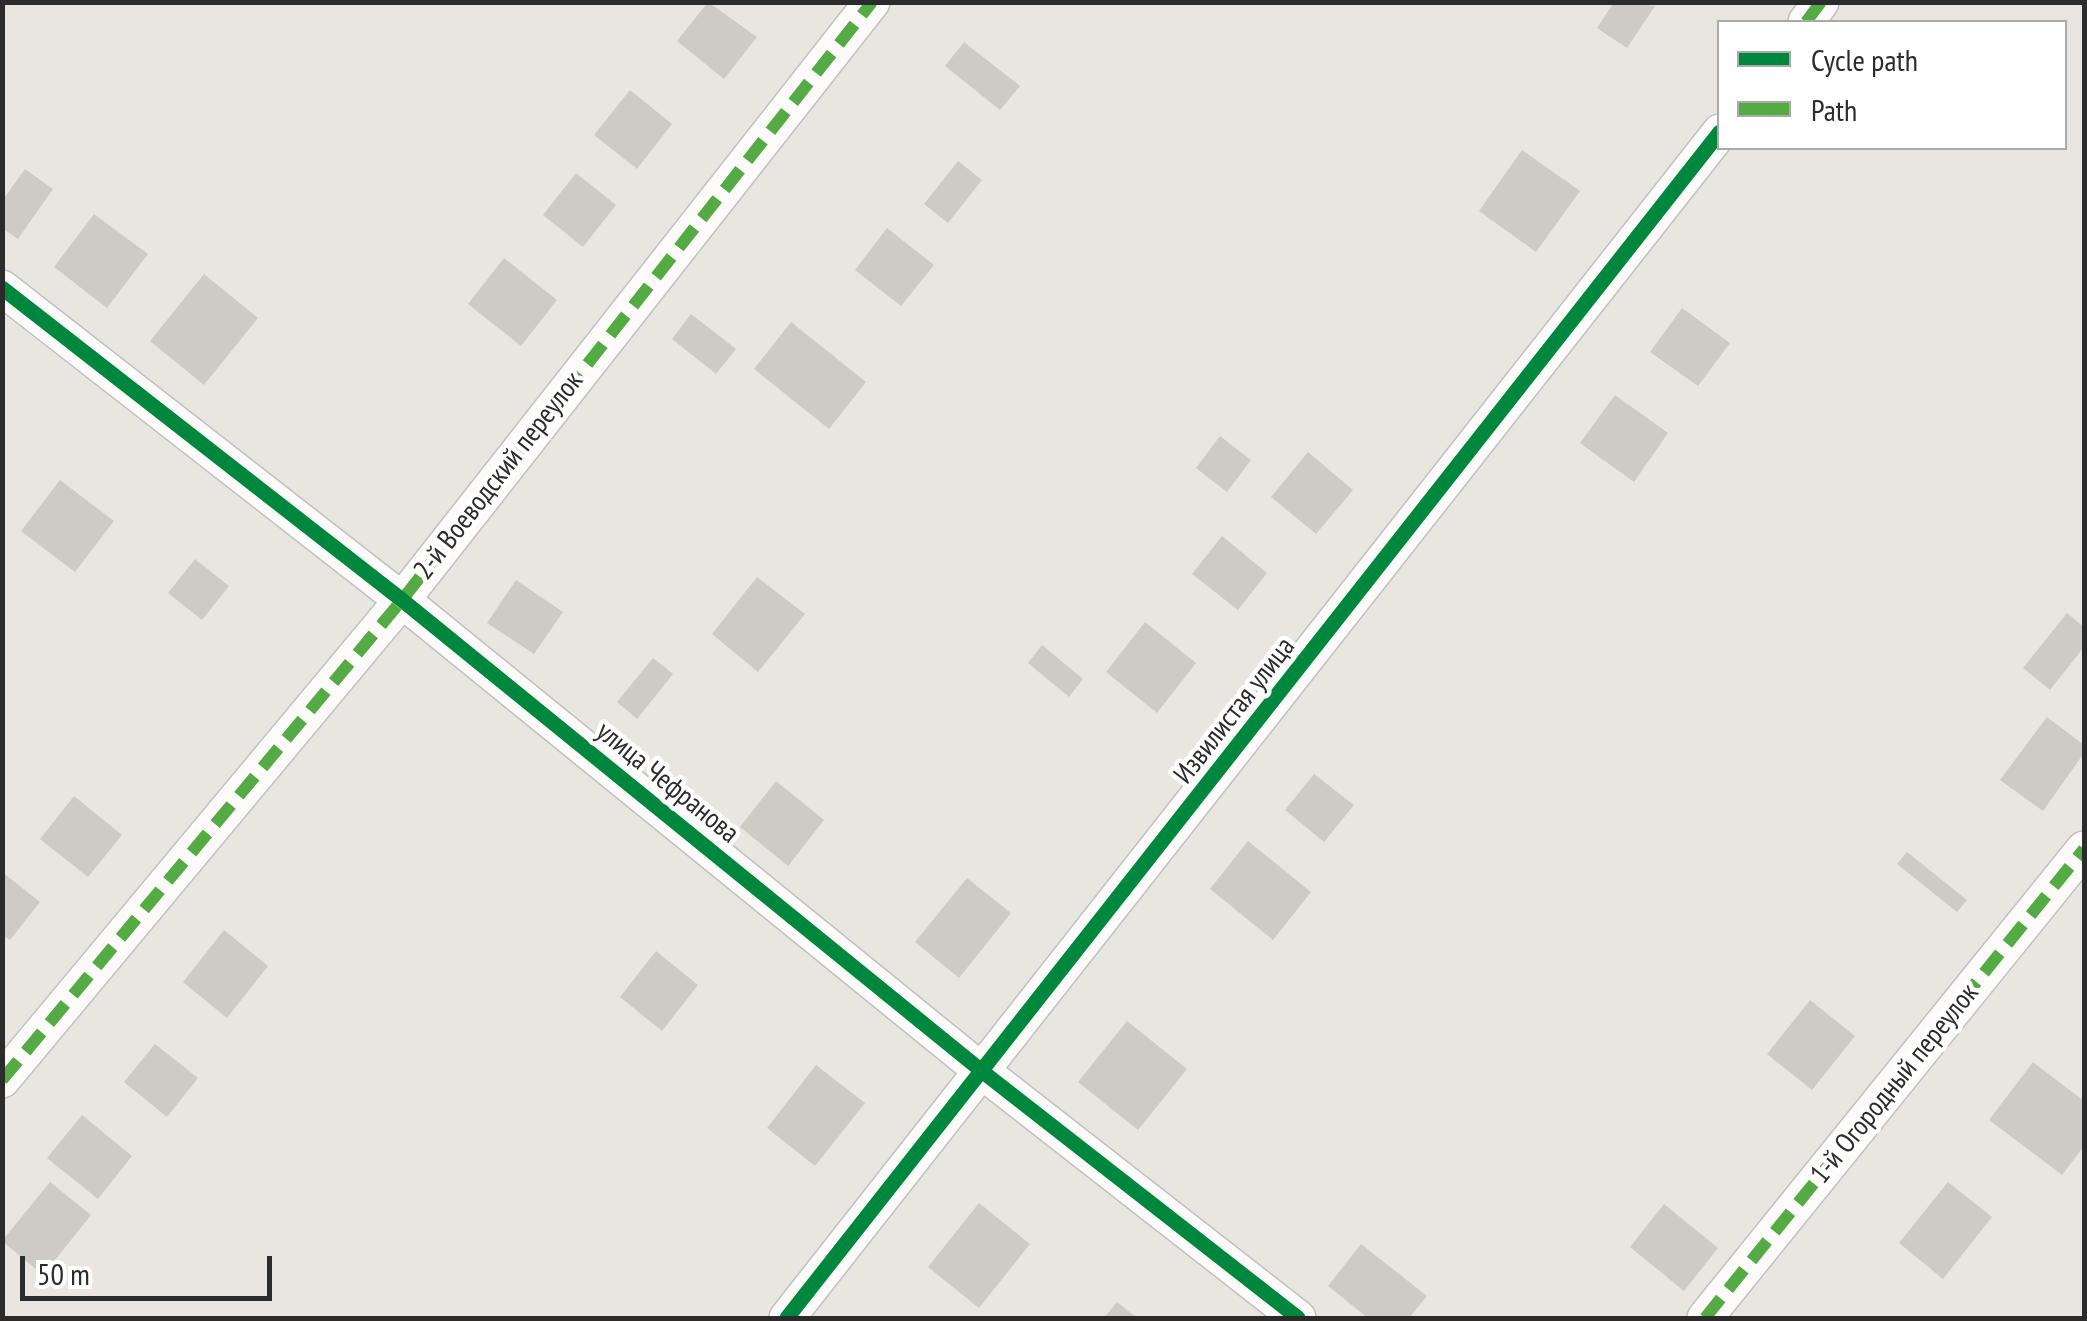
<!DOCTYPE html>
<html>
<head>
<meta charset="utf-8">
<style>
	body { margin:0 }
	#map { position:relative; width:2087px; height:1321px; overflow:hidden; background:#e9e5e0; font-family:"PT Sans Narrow",sans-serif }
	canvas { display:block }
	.frame { position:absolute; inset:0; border:5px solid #2b2b2b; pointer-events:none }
	.legend { position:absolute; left:1717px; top:20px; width:350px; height:130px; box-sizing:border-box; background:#fff; border:2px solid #aaa; margin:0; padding:12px 18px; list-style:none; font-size:30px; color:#2b2b2b }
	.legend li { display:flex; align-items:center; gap:20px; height:50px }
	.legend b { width:50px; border:2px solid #aaa }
	.scale { position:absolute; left:20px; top:1256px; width:252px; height:45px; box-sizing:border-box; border:5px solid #2b2b2b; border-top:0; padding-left:12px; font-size:30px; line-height:35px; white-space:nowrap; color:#2b2b2b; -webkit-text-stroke:8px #fff; paint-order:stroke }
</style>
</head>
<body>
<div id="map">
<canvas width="2087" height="1321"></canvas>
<div class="frame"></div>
<ul class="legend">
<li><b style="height:12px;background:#00873e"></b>Cycle path</li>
<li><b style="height:12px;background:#54ab44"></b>Path</li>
</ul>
<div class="scale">50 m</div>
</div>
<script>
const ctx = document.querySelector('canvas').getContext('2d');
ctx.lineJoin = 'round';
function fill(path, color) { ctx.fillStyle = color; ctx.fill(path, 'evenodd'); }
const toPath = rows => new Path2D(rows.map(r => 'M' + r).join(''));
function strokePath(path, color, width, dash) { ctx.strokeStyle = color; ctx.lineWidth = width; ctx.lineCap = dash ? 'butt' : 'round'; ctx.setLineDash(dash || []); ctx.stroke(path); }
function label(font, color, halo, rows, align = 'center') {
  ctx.font = font + ' "PT Sans Narrow",sans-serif'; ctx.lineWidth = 9; ctx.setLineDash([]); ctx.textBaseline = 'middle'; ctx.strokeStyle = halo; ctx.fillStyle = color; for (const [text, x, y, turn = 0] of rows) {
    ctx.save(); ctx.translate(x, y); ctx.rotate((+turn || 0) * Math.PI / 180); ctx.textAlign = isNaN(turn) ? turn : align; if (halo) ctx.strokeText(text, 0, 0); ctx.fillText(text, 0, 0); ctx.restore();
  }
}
fill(toPath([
	[708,2,757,37,724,79,677,41],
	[1614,2,1655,6,1627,48,1597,28],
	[964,42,1020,86,1000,110,945,66],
	[630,90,672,124,637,169,594,135],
	[1522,150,1580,191,1536,252,1479,211],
	[958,161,982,180,948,223,924,204],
	[25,169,53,189,18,239,2,228,2,201],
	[576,173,616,205,583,247,543,215],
	[94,214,148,254,107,308,54,267],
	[887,228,934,265,901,306,855,270],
	[504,258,557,300,521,346,468,304],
	[204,274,258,318,204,385,150,341],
	[1682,308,1730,343,1698,386,1650,352],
	[691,314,736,349,716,374,672,339],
	[791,322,866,382,829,429,754,369],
	[1615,395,1668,433,1634,482,1580,443],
	[1220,436,1251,460,1227,492,1196,468],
	[1308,452,1353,490,1316,534,1271,497],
	[60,480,114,521,75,572,21,531],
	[1222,536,1267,573,1238,610,1192,574],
	[195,559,229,586,202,620,168,593],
	[757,577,805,614,758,672,712,634],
	[516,580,563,612,534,654,487,623],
	[2067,613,2084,627,2084,647,2050,690,2023,668],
	[1145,622,1196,663,1157,713,1106,672],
	[1042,645,1083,679,1069,697,1028,663],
	[653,658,673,674,637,719,617,702],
	[2047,717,2084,745,2084,753,2043,811,2000,780],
	[1314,774,1354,805,1324,842,1285,810],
	[776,781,824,820,788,866,740,827],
	[74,796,122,835,88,877,40,839],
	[1248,841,1311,892,1273,940,1210,889],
	[1907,852,1967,900,1957,912,1897,864],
	[2,872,40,902,10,940,2,935],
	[967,878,1011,913,959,978,915,942],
	[224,930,268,966,227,1018,183,982],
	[656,951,698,985,662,1031,620,997],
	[1810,1000,1855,1036,1812,1090,1767,1054],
	[1127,1021,1187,1069,1138,1130,1078,1082],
	[155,1044,198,1078,167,1117,124,1082],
	[2033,1062,2084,1101,2084,1146,2062,1175,1989,1120],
	[816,1065,865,1103,815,1166,767,1128],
	[82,1115,132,1156,98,1199,47,1158],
	[50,1182,91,1215,43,1275,2,1241],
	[1948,1182,1992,1217,1943,1279,1899,1243],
	[979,1203,1030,1244,979,1308,928,1267],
	[1664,1204,1718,1248,1684,1291,1630,1247],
	[1361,1244,1427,1296,1409,1318,1368,1318,1328,1286],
	[1117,1302,1137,1318,1104,1318]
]), '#cecbc7');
const minor = toPath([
	[1806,22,1821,2],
	[2,288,402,600,983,1072,1298,1318],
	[2,1080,402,600,872,2],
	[787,1318,1720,132],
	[1705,1318,2084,849]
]);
strokePath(minor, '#c2c1c2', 38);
strokePath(minor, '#fcfbfa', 35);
strokePath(toPath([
	[1806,22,1821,2],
	[2,1080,402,600,872,2],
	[1705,1318,2084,849]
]), '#54ab44', 12, [25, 12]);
strokePath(toPath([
	[2,288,402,600,983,1072,1298,1318],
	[787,1318,1720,132]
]), '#00873e', 15);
label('28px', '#2b2b2b', '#fff', [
	["2-й Воеводский переулок",499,476,-52],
	["Извилистая улица",1235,711,-52],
	["улица Чефранова",667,783,39],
	["1-й Огородный переулок",1895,1084,-51]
]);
</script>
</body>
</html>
